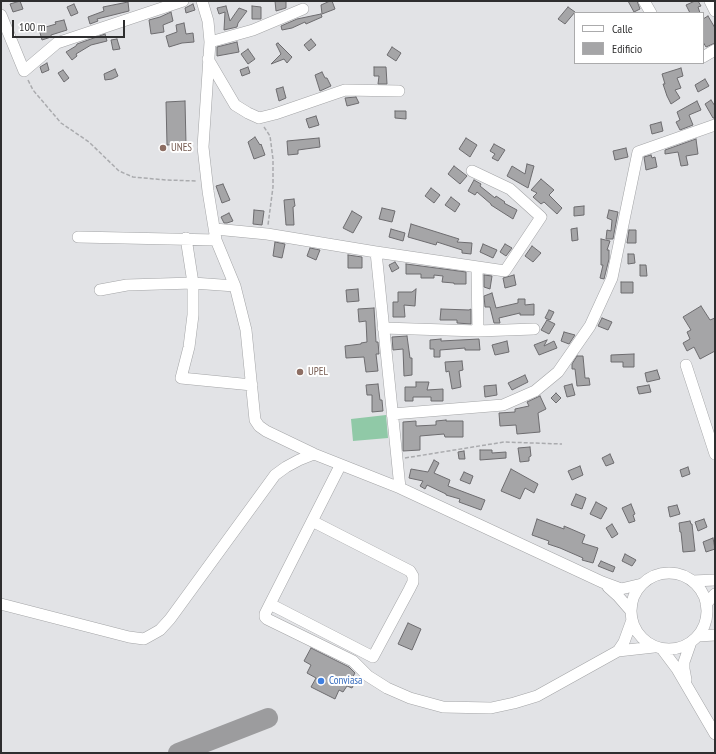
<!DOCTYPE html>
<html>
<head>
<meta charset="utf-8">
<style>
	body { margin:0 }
	#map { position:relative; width:716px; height:754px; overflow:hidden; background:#e2e3e6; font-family:"PT Sans Narrow",sans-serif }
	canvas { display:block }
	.frame { position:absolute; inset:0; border:2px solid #2e2e2f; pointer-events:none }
	.legend { position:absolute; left:574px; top:12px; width:130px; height:52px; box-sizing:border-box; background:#fff; border:1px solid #ababac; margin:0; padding:5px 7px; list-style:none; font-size:12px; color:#2e2e2f }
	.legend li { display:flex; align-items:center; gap:8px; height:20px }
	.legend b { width:20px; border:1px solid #ababac }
	.scale { position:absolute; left:12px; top:20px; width:113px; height:18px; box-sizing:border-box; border:2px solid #2e2e2f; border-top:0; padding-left:5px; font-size:12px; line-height:14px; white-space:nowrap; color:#2e2e2f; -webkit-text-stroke:3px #fff; paint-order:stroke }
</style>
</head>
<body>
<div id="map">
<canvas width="716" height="754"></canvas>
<div class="frame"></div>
<ul class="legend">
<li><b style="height:5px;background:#fff"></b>Calle</li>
<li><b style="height:11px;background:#a5a5a7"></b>Edificio</li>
</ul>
<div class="scale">100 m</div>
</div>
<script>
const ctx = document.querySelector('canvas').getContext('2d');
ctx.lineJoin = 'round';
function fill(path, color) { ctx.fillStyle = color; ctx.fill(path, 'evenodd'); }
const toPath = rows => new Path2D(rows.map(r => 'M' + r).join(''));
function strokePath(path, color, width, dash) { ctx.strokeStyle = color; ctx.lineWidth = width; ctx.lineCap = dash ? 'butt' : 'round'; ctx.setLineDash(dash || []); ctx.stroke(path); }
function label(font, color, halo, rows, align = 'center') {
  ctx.font = font + ' "PT Sans Narrow",sans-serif'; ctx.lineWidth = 4; ctx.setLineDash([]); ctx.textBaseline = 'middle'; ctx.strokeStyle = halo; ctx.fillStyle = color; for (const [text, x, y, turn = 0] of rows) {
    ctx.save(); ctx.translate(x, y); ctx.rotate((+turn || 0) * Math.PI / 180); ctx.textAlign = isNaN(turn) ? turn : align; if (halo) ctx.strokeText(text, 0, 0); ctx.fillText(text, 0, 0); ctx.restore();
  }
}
fill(toPath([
	[386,415,388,438,353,441,351,419]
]), '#90c9a7');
strokePath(toPath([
	[178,753,268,718]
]), '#9c9c9e', 20);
const building = toPath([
	[20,1,23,9,13,12,10,4,20,1],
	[275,1,286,1,286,8,276,11,275,1],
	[330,1,332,1,335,9,322,14,321,5,330,1],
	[628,1,637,1,640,9,634,12,628,1],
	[695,1,698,1,701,6,698,7,700,13,690,13,686,5,695,1],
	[128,2,129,11,97,19,98,21,90,24,88,17,104,11,103,7,128,2],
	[74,4,78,13,71,16,67,7,74,4],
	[193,4,195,10,186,13,185,8,193,4],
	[226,6,230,21,239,8,247,11,238,23,237,27,224,30,225,12,219,14,217,8,226,6],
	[252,6,261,7,261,19,252,19,252,6],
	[568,7,575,12,565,24,558,19,568,7],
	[171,12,173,21,163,25,164,32,151,34,149,20,160,17,171,12],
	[321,14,322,17,306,24,305,22,292,28,282,30,281,26,297,19,321,14],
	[708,16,715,28,715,43,706,47,703,42,703,19,708,16],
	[64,20,67,30,51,35,51,37,42,40,39,29,56,24,55,22,64,20],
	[184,23,186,34,193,33,194,42,182,43,169,47,166,36,177,32,176,25,184,23],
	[105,34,107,41,91,45,76,54,77,56,72,60,66,52,76,46,77,44,105,34],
	[117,39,120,49,113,50,111,40,117,39],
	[311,39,316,45,309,51,304,45,311,39],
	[237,42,239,52,217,56,217,47,237,42],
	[278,43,292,57,287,63,284,59,271,64,281,54,276,44,278,43],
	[392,47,401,53,396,61,387,55,392,47],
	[248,49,255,59,248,64,241,54,248,49],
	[47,63,49,70,42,73,40,67,47,63],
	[248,67,250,73,242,76,240,70,248,67],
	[374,67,386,67,387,84,378,84,379,76,374,76,374,67],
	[681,68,683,76,677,78,681,88,675,90,680,98,671,104,667,96,663,84,665,84,662,74,681,68],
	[115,69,118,76,112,79,105,80,104,74,115,69],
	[63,70,69,78,64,82,58,73,63,70],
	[322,72,325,78,327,78,331,86,320,91,315,75,322,72],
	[705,79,709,86,698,92,695,85,705,79],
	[283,87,286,98,279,101,276,89,283,87],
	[356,97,359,103,347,106,345,98,356,97],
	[711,100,715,106,715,118,713,118,705,104,711,100],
	[185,101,186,144,167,145,166,102,185,101],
	[697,101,701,110,689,115,693,125,680,130,676,122,680,120,677,112,697,101],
	[395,111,406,111,406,119,395,118,395,111],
	[316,116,319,125,309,128,306,119,316,116],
	[661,122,663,131,652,134,650,125,661,122],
	[255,137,260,145,261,144,265,155,254,159,248,142,255,137],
	[319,138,320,147,298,150,298,154,288,155,287,141,319,138],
	[466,138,477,145,470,157,459,149,466,138],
	[696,139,698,154,686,156,688,165,681,166,678,152,665,154,665,150,696,139],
	[494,144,505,150,498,161,492,158,495,154,490,151,494,144],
	[626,148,628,157,615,160,613,151,626,148],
	[651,155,652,158,655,157,657,167,646,170,644,157,651,155],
	[527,164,534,166,528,188,507,176,512,166,525,174,527,164],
	[454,166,467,176,460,184,448,174,454,166],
	[541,179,554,190,549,195,562,208,557,214,544,202,541,204,533,197,537,193,531,190,541,179],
	[474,180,481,184,480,186,495,198,496,196,505,202,504,203,517,210,513,219,491,205,491,204,477,192,475,195,468,191,474,180],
	[223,184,230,200,222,203,216,186,223,184],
	[431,188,440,195,434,203,425,196,431,188],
	[451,197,460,204,455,212,445,205,451,197],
	[294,199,295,206,293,207,294,225,286,225,284,200,294,199],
	[584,206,584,215,574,216,574,207,584,206],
	[382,208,395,211,392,222,379,219,382,208],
	[254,210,264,211,262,225,253,224,254,210],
	[609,210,618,212,613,239,606,239,607,230,611,231,612,220,607,218,609,210],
	[352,211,362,217,353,233,343,228,352,211],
	[229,213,233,221,227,223,224,223,221,217,229,213],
	[411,224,459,239,457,242,472,243,471,254,462,253,462,250,437,242,436,245,408,237,411,224],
	[577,228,578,240,572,241,571,229,577,228],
	[391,229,405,233,403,241,389,237,391,229],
	[629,230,636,230,636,243,627,243,629,230],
	[601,239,610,241,607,250,609,250,609,259,604,279,600,278,603,265,601,265,601,239],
	[275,242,285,244,282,258,273,256,275,242],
	[483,244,497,250,493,258,480,252,483,244],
	[505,244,512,248,506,256,500,252,505,244],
	[532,246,541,253,533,262,525,256,532,246],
	[310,248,320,250,316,260,307,256,310,248],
	[628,254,634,254,635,263,628,264,628,254],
	[348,255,362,257,362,268,348,268,348,255],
	[395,262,399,268,392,272,389,265,395,262],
	[406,264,466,272,466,284,454,284,454,283,442,282,443,276,434,275,434,278,421,278,421,274,406,274,406,264],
	[640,265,646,265,647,276,640,276,640,265],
	[484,275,492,276,490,289,484,287,484,275],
	[514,275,516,285,505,288,503,278,514,275],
	[621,282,633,282,633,293,621,293,621,282],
	[358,289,359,301,347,302,346,290,358,289],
	[416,289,415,306,404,305,405,317,393,317,393,302,398,302,398,292,412,292,416,289],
	[492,293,496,308,518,303,518,299,525,299,525,305,534,304,534,315,520,315,520,313,499,318,500,323,494,323,490,307,485,307,484,296,492,293],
	[701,306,710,320,715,318,715,351,700,359,694,347,687,351,683,343,690,339,687,332,691,330,683,317,701,306],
	[374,308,376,342,378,342,379,354,376,354,378,371,366,372,364,357,346,358,345,346,361,344,361,343,367,342,366,321,359,322,358,309,374,308],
	[441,309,469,310,471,309,471,324,457,323,457,320,440,320,441,309],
	[549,310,554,312,550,320,545,318,549,310],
	[602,318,612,322,608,330,598,326,602,318],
	[547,320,555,324,549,334,541,330,547,320],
	[564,332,575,335,569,344,561,341,564,332],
	[407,336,410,358,412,358,412,375,404,376,403,349,393,350,392,337,407,336],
	[441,339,441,341,479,339,480,350,465,350,465,348,440,350,440,357,434,357,434,349,430,349,430,340,441,339],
	[547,340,544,346,554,341,557,348,539,355,534,345,547,340],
	[507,341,509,352,495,355,492,345,507,341],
	[634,354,634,367,623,367,623,362,611,362,611,355,634,354],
	[577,356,583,356,585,378,589,378,590,385,577,386,575,369,572,369,572,364,577,356],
	[462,361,463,370,459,371,461,387,452,389,449,371,446,372,445,362,462,361],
	[657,370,660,379,647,382,645,373,657,370],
	[525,375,528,382,512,390,508,383,525,375],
	[416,382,429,382,427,390,443,389,443,401,431,401,431,397,413,397,413,401,405,401,405,387,416,387,416,382],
	[378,384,380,400,382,400,383,411,372,412,372,395,367,395,366,385,378,384],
	[572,384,575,395,567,397,564,386,572,384],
	[496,385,497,395,485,397,484,386,496,385],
	[649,385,651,392,639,394,637,387,649,385],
	[556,393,561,398,556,403,551,398,556,393],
	[540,396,546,409,538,413,540,432,517,434,516,425,500,426,499,413,515,412,515,409,529,406,527,402,540,396],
	[446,420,446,421,463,421,463,437,445,437,444,434,420,436,420,450,403,451,403,422,416,421,416,426,436,425,436,421,446,420],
	[530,447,531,456,529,457,529,461,520,462,518,448,530,447],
	[480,450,492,450,492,453,506,452,506,458,480,460,480,450],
	[464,451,465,459,459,459,458,452,464,451],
	[610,454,614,463,606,466,602,458,610,454],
	[434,460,439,463,434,473,450,480,448,486,485,500,481,510,459,502,460,499,446,495,446,494,427,485,425,489,420,486,423,481,409,478,411,469,428,472,434,460],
	[580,466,583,475,572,480,568,471,580,466],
	[688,467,690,474,682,477,680,470,688,467],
	[511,469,538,484,534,493,525,488,520,499,501,491,511,469],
	[464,472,473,476,470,484,460,480,464,472],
	[576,494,586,498,582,509,571,505,576,494],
	[596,502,607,508,601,519,590,514,596,502],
	[631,504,635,514,633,515,635,521,629,523,622,508,631,504],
	[677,505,680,514,670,517,668,507,677,505],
	[537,519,564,529,564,526,585,535,582,543,598,548,593,563,582,560,583,558,560,548,548,544,549,541,532,535,537,519],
	[704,519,707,527,698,531,695,522,704,519],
	[690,521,691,524,692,524,695,551,683,552,681,532,680,532,679,523,690,521],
	[612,524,618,534,612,538,606,528,612,524],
	[713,538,715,549,706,552,703,542,713,538],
	[625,554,636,560,632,566,622,561,625,554],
	[601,561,615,567,613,572,598,566,601,561],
	[408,623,421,629,412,650,398,644,408,623],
	[311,648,349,667,355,673,351,680,355,682,352,688,347,686,343,692,339,690,335,699,311,687,316,678,307,673,311,665,304,661,311,648]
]);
fill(building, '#a5a5a7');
strokePath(building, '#6d6c6f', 1);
const minor = toPath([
	[202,1,208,21,210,42,203,147,208,191,216,240,235,286,246,330,255,420,259,426,266,431,314,454,400,488,602,582,621,589,642,584],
	[644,1,651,13],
	[710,1,715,11],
	[1,15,24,71,57,43,183,1],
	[210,42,253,30,303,9],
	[703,57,715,50],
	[208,59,235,105,248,113,259,118,275,114,345,90,399,91],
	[215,229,267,234,376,252,505,271,541,217,510,189,472,171],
	[78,237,216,240],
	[186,238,193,283,193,315,189,347,181,378,252,385],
	[376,252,400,488],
	[477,267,478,331],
	[100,290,127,285,193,283,235,286],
	[383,328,478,331,534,329],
	[686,365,715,454],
	[392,414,503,405,535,391,558,372,590,326,612,278,638,152,715,125],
	[312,521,410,571,413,576,413,582,409,590,373,657,270,604,340,466],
	'631 611a38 38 0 1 1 76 0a38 38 0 1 1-76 0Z',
	[693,581,715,580],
	[608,587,618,596,631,611],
	[1,604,129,637,144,639,153,634,160,630,170,619,275,475,286,467,299,460,314,454],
	[270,604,265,614,265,617,267,619,353,661,368,676,387,688,410,698,443,707,491,708,514,703,537,696,618,651,654,647],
	[706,604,715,594],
	[698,636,715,635],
	[662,649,677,669,715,734],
	[618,651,624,642,632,620],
	[686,680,684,669,684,662,691,642]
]);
strokePath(minor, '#a3a4a6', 12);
strokePath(toPath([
	[28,80,33,90,61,123,89,142,119,171,133,177,166,180,197,181],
	[264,127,270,136,273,159,273,187,268,225],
	[405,458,504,442,562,444]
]), '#aaabae', 1.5, [4, 2]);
strokePath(minor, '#fff', 11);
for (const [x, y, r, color] of [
	[163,148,4,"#8d6e63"],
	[300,372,4,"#8d6e63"],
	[321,681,4,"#3f7fe0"]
]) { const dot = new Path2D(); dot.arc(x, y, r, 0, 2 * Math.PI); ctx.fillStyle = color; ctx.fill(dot); strokePath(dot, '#fff', 1.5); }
label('11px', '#785e54', '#fff', [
	["UNES",171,148],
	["UPEL",308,372]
], 'left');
label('11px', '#366cbe', '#fff', [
	["Conviasa",329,681]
], 'left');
</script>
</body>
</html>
